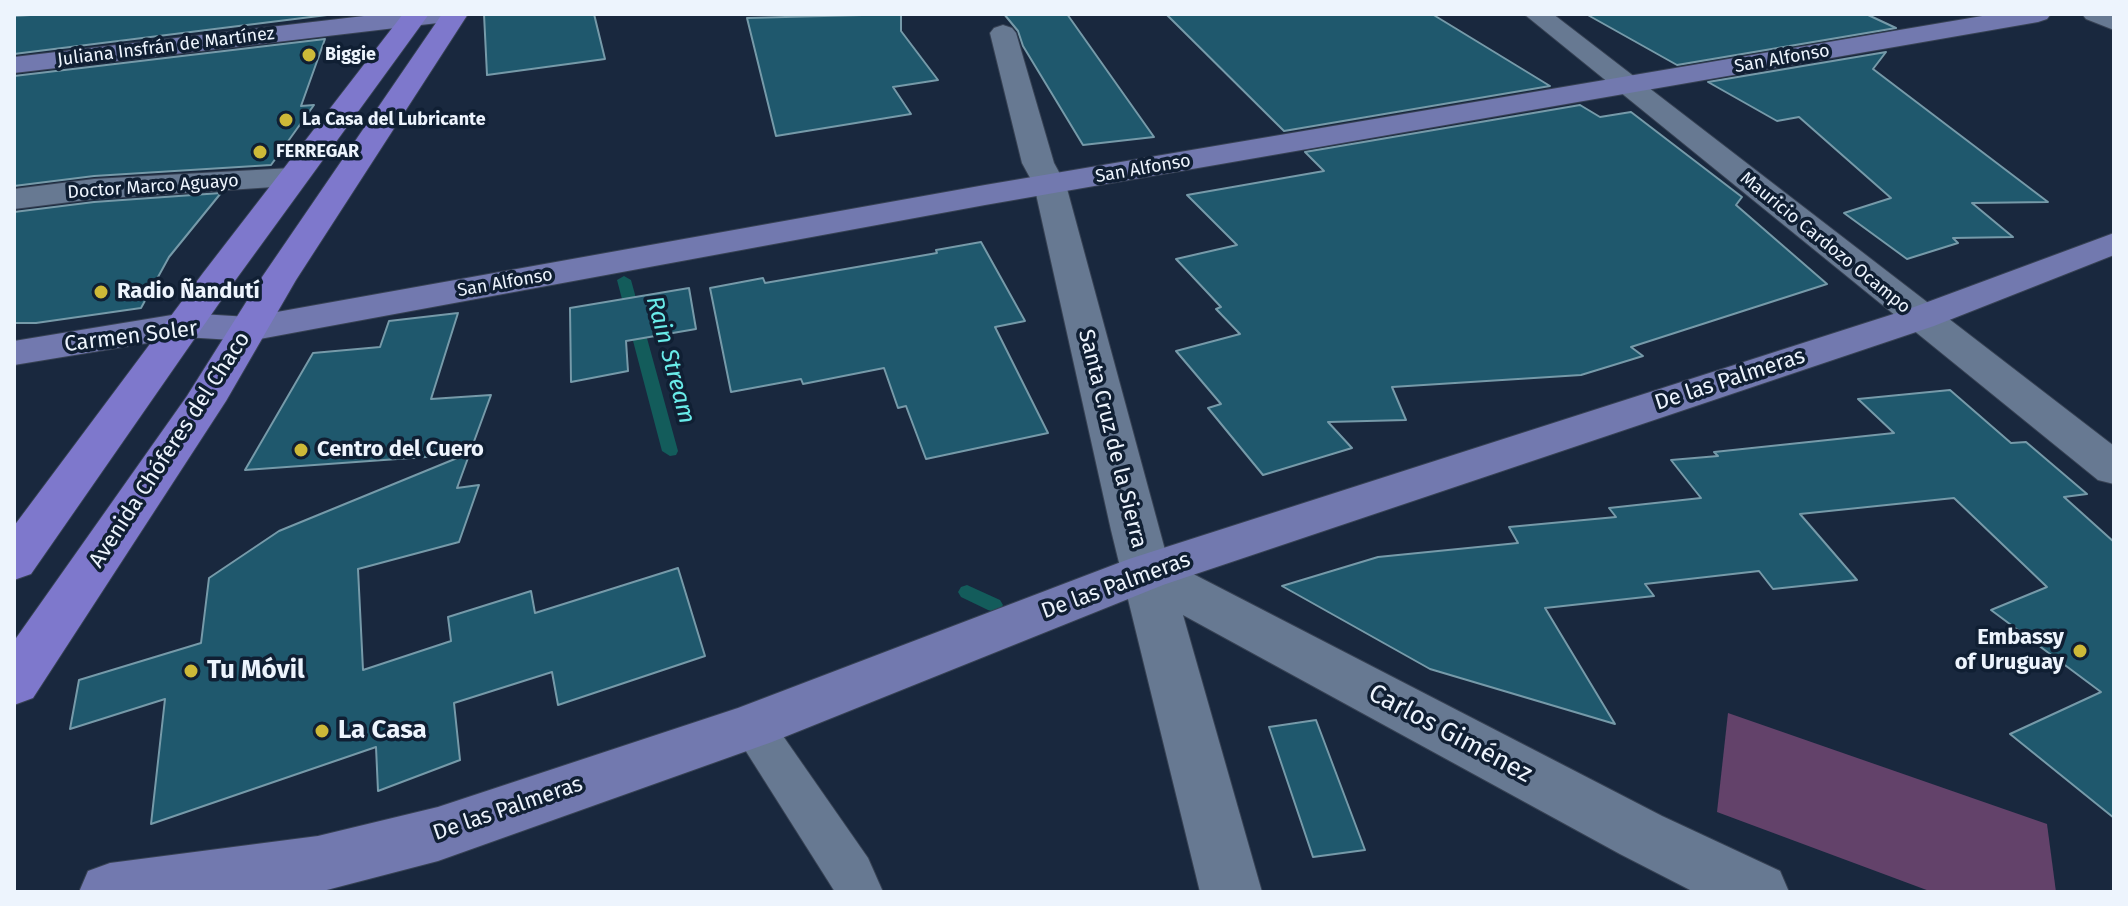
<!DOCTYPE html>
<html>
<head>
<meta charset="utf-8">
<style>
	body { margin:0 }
	#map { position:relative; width:2128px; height:906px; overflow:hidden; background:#19283e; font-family:"Fira Sans",sans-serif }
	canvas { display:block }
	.frame { position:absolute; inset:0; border:16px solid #edf4fd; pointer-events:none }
</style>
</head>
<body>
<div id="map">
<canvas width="2128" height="906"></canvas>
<div class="frame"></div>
</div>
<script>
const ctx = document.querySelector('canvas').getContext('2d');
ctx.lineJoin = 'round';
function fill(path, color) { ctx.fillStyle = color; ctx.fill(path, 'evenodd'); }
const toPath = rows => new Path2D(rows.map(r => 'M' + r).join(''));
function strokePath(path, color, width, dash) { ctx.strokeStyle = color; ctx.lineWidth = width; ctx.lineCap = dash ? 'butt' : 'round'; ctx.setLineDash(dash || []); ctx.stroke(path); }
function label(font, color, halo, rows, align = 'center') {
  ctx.font = font + ' "Fira Sans",sans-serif'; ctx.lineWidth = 7; ctx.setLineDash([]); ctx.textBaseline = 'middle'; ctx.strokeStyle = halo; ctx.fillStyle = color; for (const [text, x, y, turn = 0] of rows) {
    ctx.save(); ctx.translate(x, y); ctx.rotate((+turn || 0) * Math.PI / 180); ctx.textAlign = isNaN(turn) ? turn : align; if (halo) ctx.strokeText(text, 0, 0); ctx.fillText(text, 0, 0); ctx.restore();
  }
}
fill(toPath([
	[1728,713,2047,824,2056,892,1932,892,1717,812]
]), '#63426a');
fill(toPath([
	[624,276,631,280,678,451,676,455,670,456,662,451,617,280,624,276],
	[967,585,1000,600,1003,605,1000,610,994,612,988,610,961,597,958,592,961,587,967,585]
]), '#135c5b');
const building = toPath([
	[47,14,335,14,14,54,14,16,47,14],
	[484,14,594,14,605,59,487,75,484,14],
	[901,14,901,31,938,80,893,87,911,114,776,136,747,18,901,14],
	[1004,14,1067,14,1154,137,1083,145,1023,46,1018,31,1004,14],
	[1166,14,1432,14,1550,86,1284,131,1166,14],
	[1586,14,1866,14,1896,28,1677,65,1586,14],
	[325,39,301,106,314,105,271,165,94,176,14,186,14,76,325,39],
	[1886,52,1873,69,2048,202,1972,203,2013,237,1953,238,1958,243,1907,259,1844,213,1891,198,1799,117,1777,121,1708,82,1886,52],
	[1580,105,1600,117,1631,112,1742,197,1736,205,1827,284,1631,347,1643,356,1581,375,1392,387,1406,420,1328,422,1352,448,1263,475,1208,408,1221,404,1176,351,1240,334,1216,309,1221,307,1176,259,1237,245,1187,195,1324,171,1305,152,1580,105],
	[221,193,169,257,141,308,36,323,14,323,14,212,94,202,221,193],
	[981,242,1025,321,995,327,1048,433,926,459,906,406,898,408,884,368,803,384,801,379,731,392,710,288,763,278,765,283,937,253,936,250,981,242],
	[689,288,696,329,626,341,628,371,571,382,570,308,689,288],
	[458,313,431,399,491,395,457,488,479,485,459,542,358,569,363,670,451,641,448,617,531,591,535,613,678,568,705,656,558,705,552,672,454,703,460,760,378,791,376,747,151,824,165,699,70,729,79,680,201,643,209,578,279,531,467,454,245,470,313,353,380,347,389,321,458,313],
	[1950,390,2011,443,2026,442,2087,494,2064,497,2114,542,2114,818,2010,734,2101,692,1991,610,2047,587,1954,498,1800,514,1857,580,1773,589,1759,571,1645,584,1654,596,1545,608,1615,724,1430,669,1282,586,1378,557,1518,543,1509,527,1616,517,1609,508,1701,498,1671,460,1718,456,1714,452,1894,433,1858,399,1950,390],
	[1316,720,1365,850,1313,857,1269,727,1316,720]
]);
fill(building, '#1f586d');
strokePath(building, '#769aa9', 2);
const lane = toPath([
	[752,708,767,713,868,858,883,892,835,892,730,726,737,713,752,708]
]);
const street = toPath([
	[1524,14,1553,14,2114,446,2114,484,2098,480,1524,14],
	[2082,14,2114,14,2114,30,2086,19,2082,14],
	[1003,25,1012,28,1016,33,1054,163,1066,185,1168,561,1662,816,1780,871,1789,892,1694,892,1620,854,1183,615,1262,892,1200,892,1111,530,1034,185,1022,163,990,33,994,28,1003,25],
	[292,168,303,171,308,178,303,185,94,199,14,209,14,189,94,179,292,168]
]);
const secondary = toPath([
	[381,14,459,14,455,19,446,22,14,73,14,57,381,14],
	[1994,14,2051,14,2047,19,2038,22,985,205,308,330,249,341,184,337,14,365,14,341,184,313,249,317,985,185,1994,14],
	[2114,233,2114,255,1934,326,1163,585,772,742,438,861,319,892,79,892,88,871,110,863,318,836,438,807,738,708,1129,559,1906,310,2114,233]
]);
const primary = toPath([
	[403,14,429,14,229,289,31,574,14,580,14,526,203,273,403,14],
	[442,14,468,14,296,280,226,401,33,698,14,705,14,641,187,396,260,280,442,14]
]);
strokePath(lane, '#374254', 2);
strokePath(street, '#374254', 2);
strokePath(secondary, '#374254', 2);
strokePath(primary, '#374254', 2);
fill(lane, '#677992');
fill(street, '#677992');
fill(secondary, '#7279af');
fill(primary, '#7e78cc');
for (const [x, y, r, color] of [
	[309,55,8,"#cdb938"],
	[286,120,8,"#cdb938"],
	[260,152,8,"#cdb938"],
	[101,292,8,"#cdb938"],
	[301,450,8,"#cdb938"],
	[2080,651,8,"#cdb938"],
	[191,671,8,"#cdb938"],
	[322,731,8,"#cdb938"]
]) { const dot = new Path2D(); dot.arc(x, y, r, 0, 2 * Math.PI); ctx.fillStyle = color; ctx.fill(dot); strokePath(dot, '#101f33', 3); }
label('18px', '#edf4fd', '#101f33', [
	["Juliana Insfrán de Martínez",166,47,-7],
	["San Alfonso",1782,59,-10],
	["San Alfonso",1143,169,-10],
	["Doctor Marco Aguayo",153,187,-4],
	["Mauricio Cardozo Ocampo",1825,243,39],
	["San Alfonso",505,283,-10]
]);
label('bold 18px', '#edf4fd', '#101f33', [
	["Biggie",325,55],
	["La Casa del Lubricante",302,120],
	["FERREGAR",276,152]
], 'left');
label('bold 22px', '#edf4fd', '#101f33', [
	["Radio Ñandutí",117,292],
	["Centro del Cuero",317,450],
	["Embassy",2064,638,"right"],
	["of Uruguay",2064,663,"right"]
], 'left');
label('22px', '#edf4fd', '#101f33', [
	["Carmen Soler",131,337,-7],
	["De las Palmeras",1730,380,-18],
	["Santa Cruz de la Sierra",1112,439,76],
	["Avenida Chóferes del Chaco",170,450,-57],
	["De las Palmeras",1116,586,-20],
	["De las Palmeras",508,809,-19]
]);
label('italic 24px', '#69ebe9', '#101f33', [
	["Rain Stream",670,360,75]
]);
label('bold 26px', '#edf4fd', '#101f33', [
	["Tu Móvil",207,671],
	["La Casa",338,731]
], 'left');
label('26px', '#edf4fd', '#101f33', [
	["Carlos Giménez",1450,734,28]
]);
</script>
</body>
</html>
